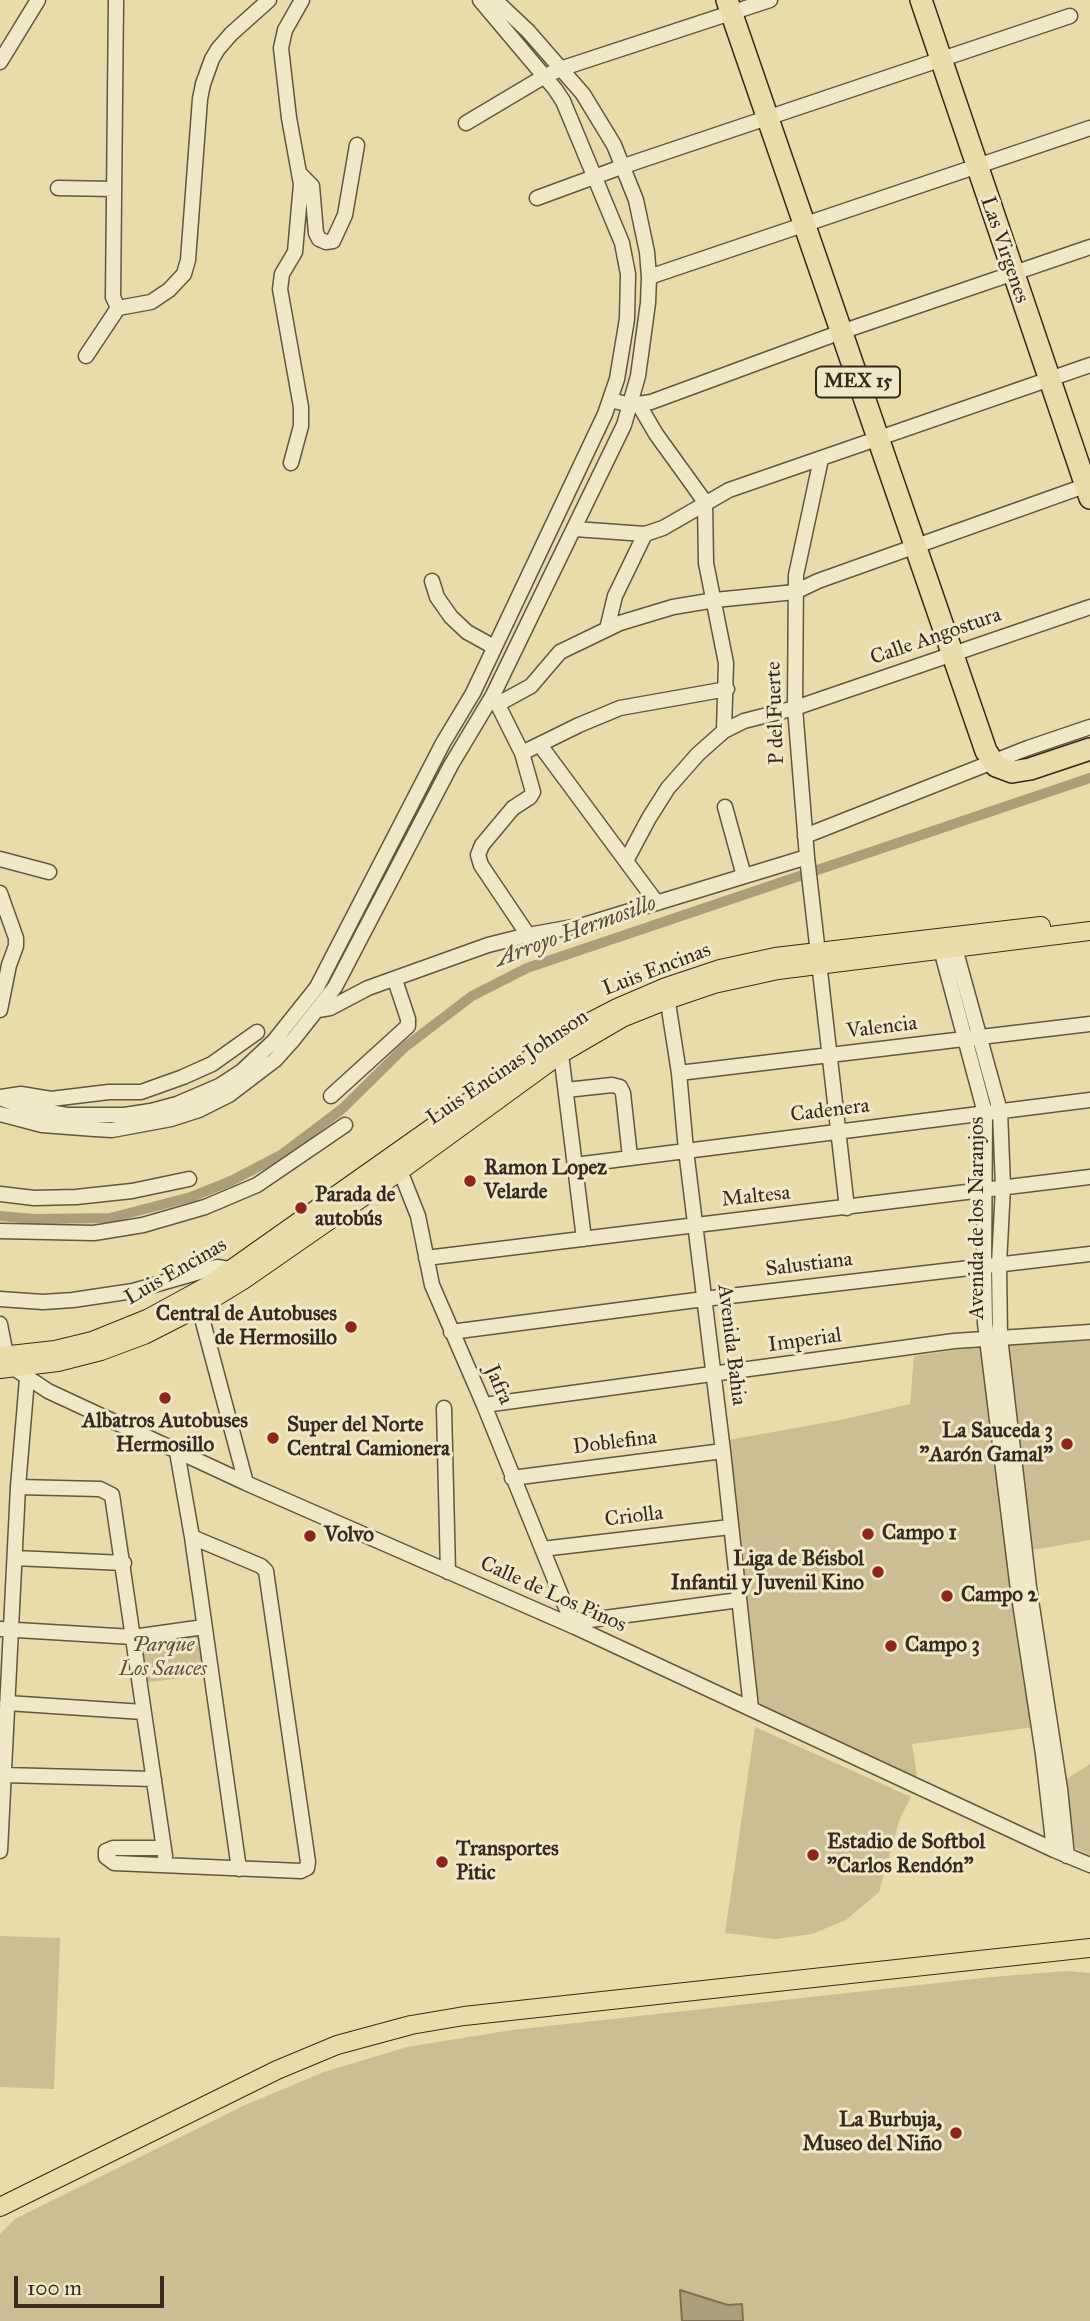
<!DOCTYPE html>
<html>
<head>
<meta charset="utf-8">
<style>
	body { margin:0 }
	#map { position:relative; width:1090px; height:2321px; overflow:hidden; background:#eadbaa; font-family:"IM FELL Great Primer",serif }
	canvas { display:block }
	.scale { position:absolute; left:14px; top:2276px; width:150px; height:32px; box-sizing:border-box; border:4px solid #38291e; border-top:0; padding-left:9px; font-size:21px; line-height:24px; white-space:nowrap; color:#38291e; -webkit-text-stroke:5px #f1e8c8; paint-order:stroke }
</style>
</head>
<body>
<div id="map">
<canvas width="1090" height="2321"></canvas>
<div class="scale">100 m</div>
</div>
<script>
const ctx = document.querySelector('canvas').getContext('2d');
ctx.lineJoin = 'round';
function fill(path, color) { ctx.fillStyle = color; ctx.fill(path, 'evenodd'); }
const toPath = rows => new Path2D(rows.map(r => 'M' + r).join(''));
function strokePath(path, color, width, dash) { ctx.strokeStyle = color; ctx.lineWidth = width; ctx.lineCap = dash ? 'butt' : 'round'; ctx.setLineDash(dash || []); ctx.stroke(path); }
function label(font, color, halo, rows, align = 'center') {
  ctx.font = font + ' "IM FELL Great Primer",serif'; ctx.lineWidth = 6; ctx.setLineDash([]); ctx.textBaseline = 'middle'; ctx.strokeStyle = halo; ctx.fillStyle = color; for (const [text, x, y, turn = 0] of rows) {
    ctx.save(); ctx.translate(x, y); ctx.rotate((+turn || 0) * Math.PI / 180); ctx.textAlign = isNaN(turn) ? turn : align; if (halo) ctx.strokeText(text, 0, 0); ctx.fillText(text, 0, 0); ctx.restore();
  }
}
fill(toPath([
	[1090,1341,1090,1540,1032,1550,1006,1344],
	[982,1346,1033,1727,912,1744,917,1777,759,1704,729,1440,845,1419,910,1404,914,1356],
	[203,1631,209,1674,144,1683,138,1640],
	[755,1727,911,1797,900,1818,879,1892,846,1920,812,1934,775,1939,725,1933],
	[1090,1764,1090,1855,1075,1848,1065,1780],
	[0,1936,60,1938,54,2089,0,2087],
	[1068,1971,1090,1973,1090,2321,0,2321,0,2234,15,2219,243,2106,324,2072,407,2047,512,2030,992,1977]
]), '#ccbd92');
const water = toPath([
	[680,2290,728,2305,742,2304,743,2321,682,2321,680,2290]
]);
fill(water, '#ad9e7a');
strokePath(water, '#7e6f55', 2);
strokePath(toPath([
	[0,1216,34,1219,110,1218,191,1197,231,1181,281,1155,342,1109,405,1047,472,996,527,968,1090,778]
]), '#ad9e7a', 10);
const minor = toPath([
	[116,0,113,297,118,308,151,302,169,290,184,274,188,260,200,99,203,84,212,59,218,49,231,34,269,0],
	[0,62,38,0],
	[466,123,545,76,563,68,770,0],
	[300,174,312,186,316,233,319,239,326,242,333,241,345,215,357,145],
	[58,188,114,189],
	[537,198,624,166,1070,16],
	[649,277,1090,128],
	[86,356,118,308],
	[610,400,631,405,651,402,841,332,1090,247],
	[639,405,656,434,705,502,706,563,726,663,724,731],
	[821,459,796,575,795,708,807,857,847,1208],
	[291,463,301,426,301,407,280,289,282,274,295,252,301,184,289,118,281,48,285,30,302,0],
	[575,529,645,534,663,528,729,490,1090,365],
	[432,581,437,597,451,617,467,632,494,647],
	[607,629,615,596,645,534],
	[494,697,522,753,579,725,620,708,727,689],
	[498,704,531,686,560,652,620,623,673,607,715,600,795,592,818,581,1090,484],
	[540,745,657,903],
	[522,753,533,792,530,797,513,808,482,845,478,855,481,865,528,935],
	[725,807,744,876],
	[805,836,1028,748,1090,727],
	[0,859,49,872],
	[626,861,649,818,668,788,698,754,724,731,744,721,795,708,1090,607],
	[0,893,16,938,16,946,9,965,0,1010],
	[953,941,1000,1111,1003,1187,999,1264,1000,1337,1029,1587,1060,1789,1067,1856],
	[939,942,985,1113,984,1266,985,1323,1018,1590,1043,1754,1054,1850],
	[666,990,679,1073,686,1150,723,1451,751,1708],
	[318,1010,330,1008,368,988,488,945,528,935,584,925,807,857],
	[560,1046,584,1239],
	[679,1073,1090,1024],
	[566,1090,612,1085,620,1087,623,1093,630,1157],
	[331,1096,408,1026,408,1019,395,980],
	[0,1097,21,1094,51,1099,109,1092,141,1092,183,1077,212,1064,257,1032],
	[0,1098,26,1108,67,1115,124,1115,151,1111,177,1104,219,1086,242,1071,274,1041,317,987,443,743,473,693,605,414,617,379,627,319,628,274,622,243,563,101,555,89,480,0],
	[0,1114,42,1125,95,1129,112,1130,171,1119,199,1110,229,1095,275,1060,293,1040,335,987,451,765,493,695,624,425,638,376,648,303,649,277,647,252,636,200,614,145,583,94,528,31,495,0],
	[397,1163,418,1216,432,1285,484,1405,567,1610,575,1622,575,1627],
	[575,1165,1090,1100],
	[0,1194,34,1198,76,1197,132,1191,189,1179],
	[0,1231,94,1233,143,1225,205,1207,257,1185,345,1125],
	[426,1258,1090,1177],
	[0,1299,43,1302,73,1300,133,1291,217,1267,230,1269],
	[199,1307,246,1483],
	[0,1324,6,1355,12,1367,48,1391,246,1483,575,1627,1054,1850,1090,1865],
	[451,1332,704,1299,1090,1254],
	[484,1405,954,1341,1090,1332],
	[444,1408,448,1572],
	[177,1452,192,1537,239,1869],
	[512,1478,723,1451],
	[18,1487,100,1489,112,1495,165,1856],
	[542,1549,730,1527],
	[15,1558,124,1563],
	[575,1622,739,1600],
	[0,1629,133,1637,204,1627],
	[7,1703,143,1712],
	[3,1775,154,1779],
	[164,1848,113,1848,106,1851,106,1857,114,1863,301,1871,307,1868,308,1862,266,1571,261,1566,192,1537],
	[0,1851,18,1487,27,1379]
]);
const major = toPath([
	[0,1356,55,1350,92,1341,149,1318,182,1300,209,1285,559,1038,617,1008,666,987,720,969,775,957,1041,926],
	[0,1369,58,1362,101,1351,144,1335,199,1307,243,1280,390,1178,562,1053,622,1018,667,1000,714,984,778,970,1090,931],
	[0,2207,277,2070,337,2045,411,2025,464,2016,1090,1948]
]);
const highway = toPath([
	[727,0,986,751,996,766,1012,772,1030,769,1090,749],
	[921,0,1090,498]
]);
strokePath(minor, '#645641', 17);
strokePath(major, '#38291e', 20);
strokePath(highway, '#38291e', 24);
strokePath(minor, '#f1e8c8', 14);
strokePath(major, '#eadbaa', 18);
strokePath(highway, '#eadbaa', 21);
for (const [x, y, r, color] of [
	[470,1181,7,"#8f2418"],
	[301,1208,7,"#8f2418"],
	[351,1327,7,"#8f2418"],
	[165,1398,7,"#8f2418"],
	[273,1438,7,"#8f2418"],
	[1067,1444,7,"#8f2418"],
	[868,1534,7,"#8f2418"],
	[310,1536,7,"#8f2418"],
	[878,1572,7,"#8f2418"],
	[947,1596,7,"#8f2418"],
	[891,1646,7,"#8f2418"],
	[813,1855,7,"#8f2418"],
	[442,1862,7,"#8f2418"],
	[956,2133,7,"#8f2418"]
]) { const dot = new Path2D(); dot.arc(x, y, r, 0, 2 * Math.PI); ctx.fillStyle = color; ctx.fill(dot); strokePath(dot, '#f1e8c8', 2.5); }
for (const [x, y, w] of [
	[858,382,84]
]) { const box = new Path2D(); box.roundRect(x - w / 2, y - 15.5, w, 31, 5); ctx.fillStyle = '#f1e8c8'; ctx.fill(box); strokePath(box, '#38291e', 2); }
label('bold 19px', '#38291e', null, [
	["MEX 15",858,382]
]);
label('21px', '#38291e', '#f1e8c8', [
	["Las Virgenes",1004,250,71],
	["Calle Angostura",936,637,-19],
	["P del Fuerte",776,713,-92],
	["Luis Encinas",657,970,-21],
	["Valencia",882,1028,-7],
	["Luis Encinas Johnson",508,1068,-34],
	["Cadenera",830,1111,-7],
	["Maltesa",756,1197,-6],
	["Avenida de los Naranjos",978,1218,-90],
	["Salustiana",809,1265,-7],
	["Luis Encinas",176,1272,-30],
	["Imperial",805,1341,-8],
	["Avenida Bahia",731,1345,83],
	["Jafra",498,1385,66],
	["Doblefina",615,1443,-7],
	["Criolla",634,1517,-7],
	["Calle de Los Pinos",553,1595,24]
]);
label('bold 21px', '#38291e', '#f1e8c8', [
	["Ramon Lopez",484,1169],
	["Velarde",484,1193],
	["Parada de",315,1196],
	["autobús",315,1220],
	["Central de Autobuses",337,1315,"right"],
	["de Hermosillo",337,1339,"right"],
	["Albatros Autobuses",165,1422,"center"],
	["Hermosillo",165,1446,"center"],
	["Super del Norte",287,1426],
	["Central Camionera",287,1450],
	["La Sauceda 3",1053,1432,"right"],
	["\"Aarón Gamal\"",1053,1456,"right"],
	["Campo 1",882,1534],
	["Volvo",324,1536],
	["Liga de Béisbol",864,1560,"right"],
	["Infantil y Juvenil Kino",864,1584,"right"],
	["Campo 2",961,1596],
	["Campo 3",905,1646],
	["Estadio de Softbol",827,1843],
	["\"Carlos Rendón\"",827,1867],
	["Transportes",456,1850],
	["Pitic",456,1874],
	["La Burbuja,",942,2121,"right"],
	["Museo del Niño",942,2145,"right"]
], 'left');
label('italic 21px', '#5d4e3b', '#f1e8c8', [
	["Parque",163,1646],
	["Los Sauces",163,1670]
]);
label('italic 23px', '#5b4c3a', '#f1e8c8', [
	["Arroyo Hermosillo",576,932,-20]
]);
</script>
</body>
</html>
